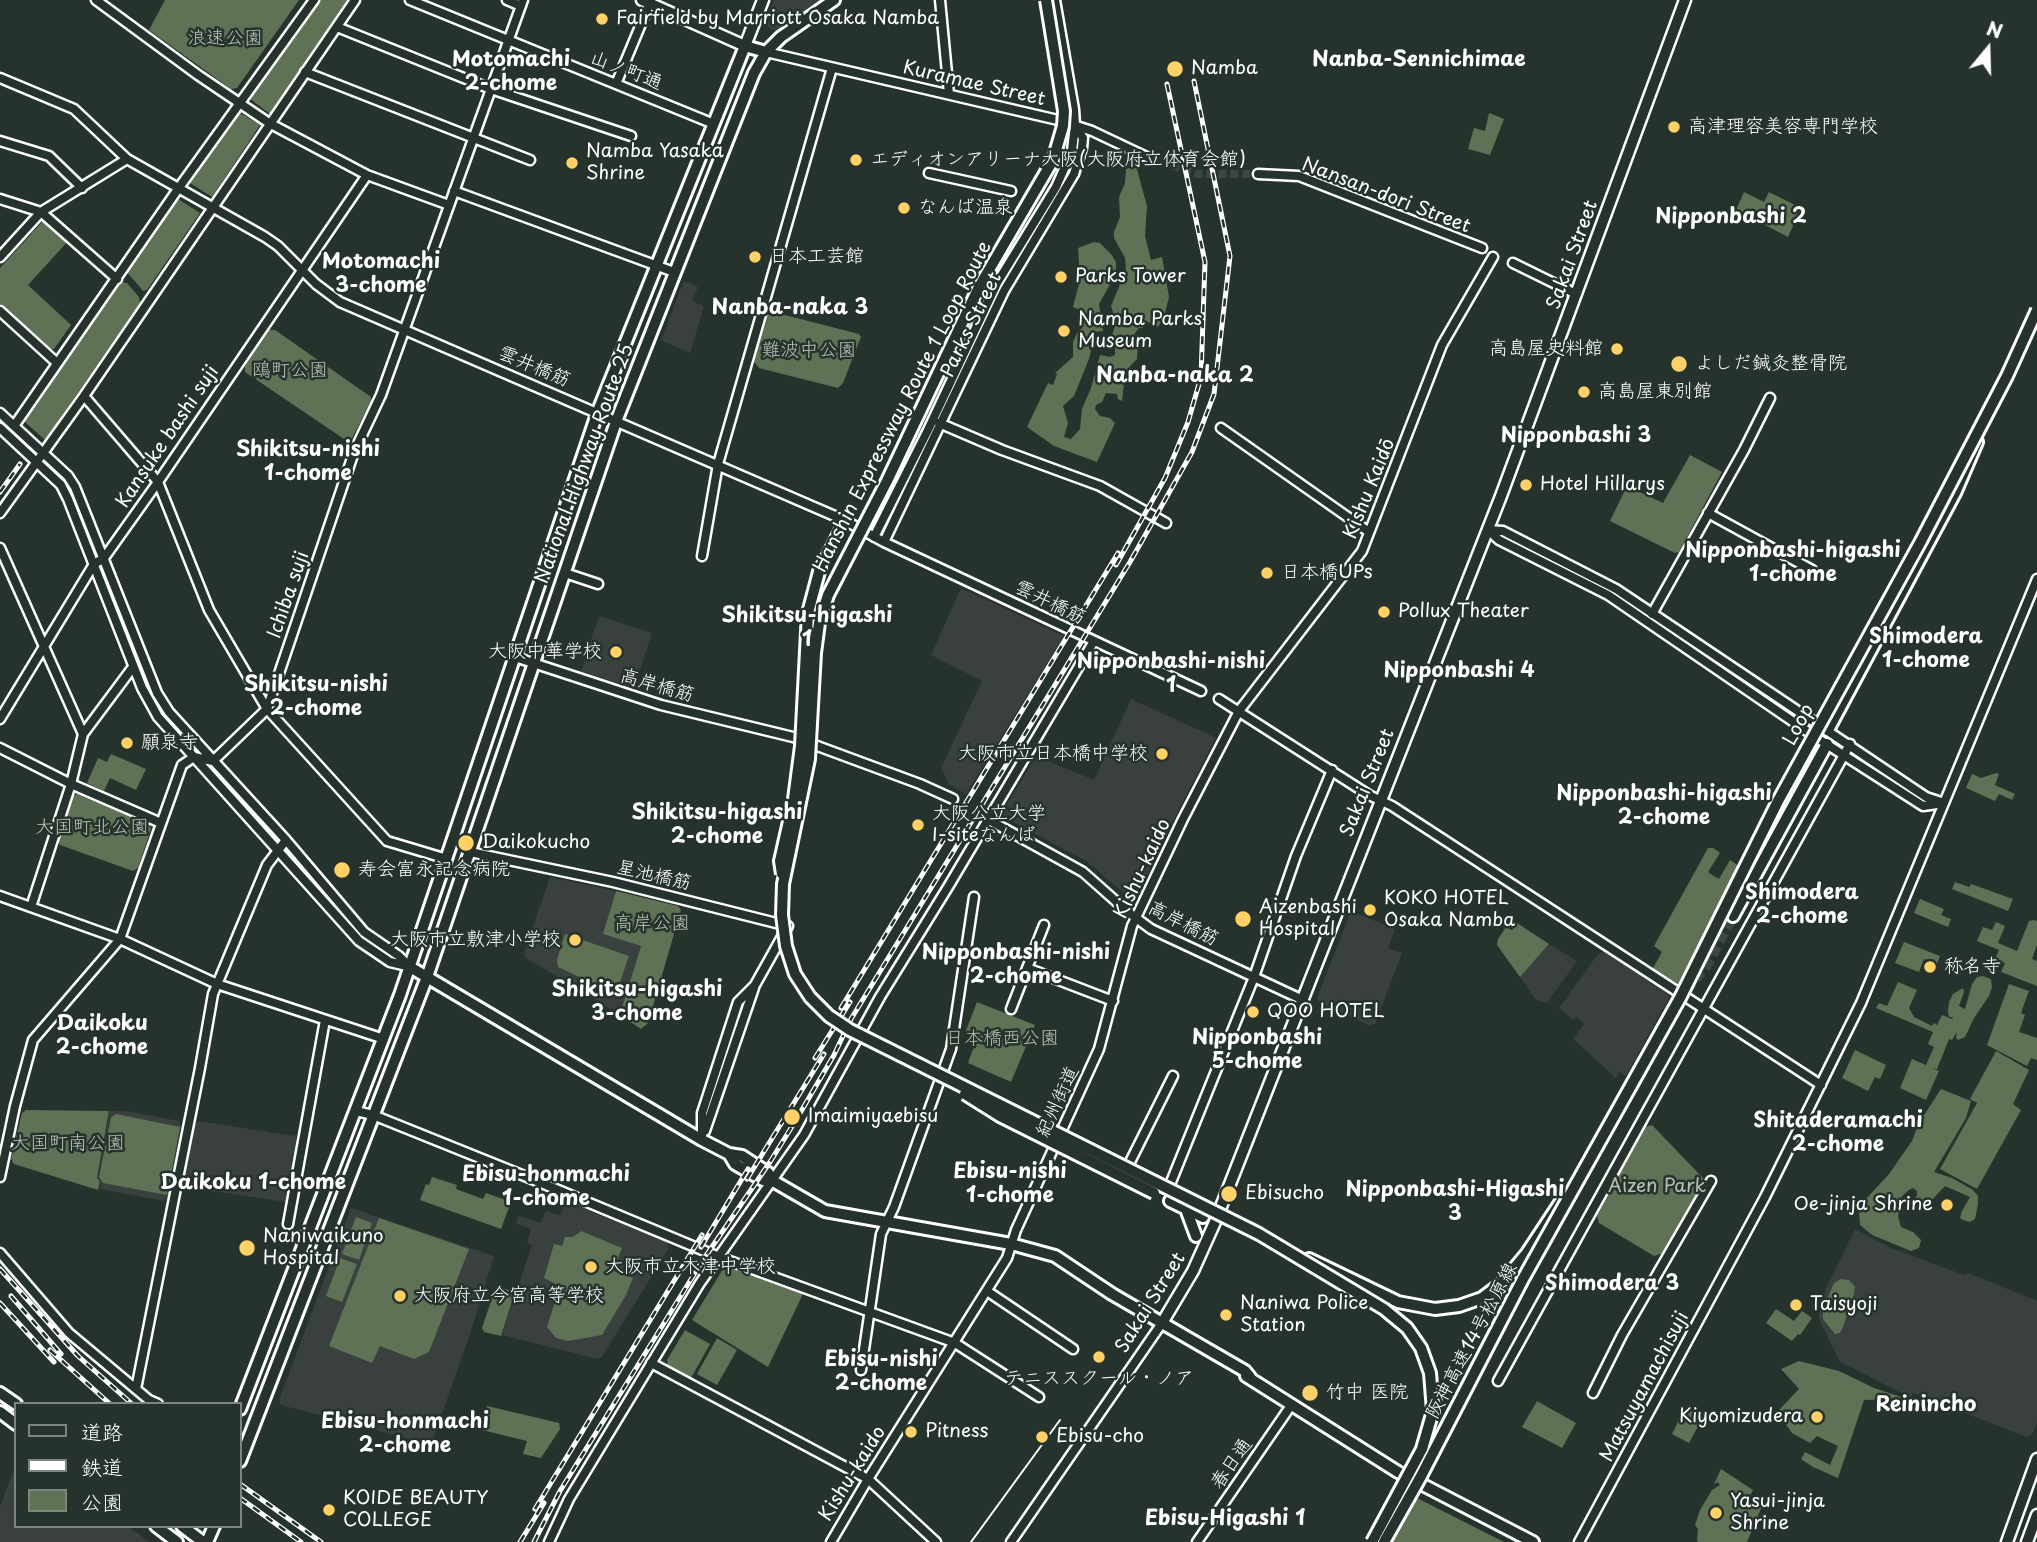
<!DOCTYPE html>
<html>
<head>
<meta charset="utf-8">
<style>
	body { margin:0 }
	#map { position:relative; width:2037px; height:1542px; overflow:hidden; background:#26332d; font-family:"Playpen Sans","Klee One",sans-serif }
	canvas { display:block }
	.legend { position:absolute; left:14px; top:1402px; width:228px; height:126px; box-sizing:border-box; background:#26332d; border:2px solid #7d8581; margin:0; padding:9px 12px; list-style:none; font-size:21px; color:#fff }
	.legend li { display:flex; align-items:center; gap:14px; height:35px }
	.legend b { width:35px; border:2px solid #7d8581 }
	.north { position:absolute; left:1953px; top:14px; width:70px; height:70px; -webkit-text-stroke:5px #26332d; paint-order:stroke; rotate:19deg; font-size:19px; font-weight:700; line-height:28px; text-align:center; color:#fff }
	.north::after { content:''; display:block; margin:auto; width:24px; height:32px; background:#fff; clip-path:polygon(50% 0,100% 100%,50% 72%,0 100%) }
</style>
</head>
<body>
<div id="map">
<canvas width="2037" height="1542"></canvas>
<ul class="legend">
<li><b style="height:9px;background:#26332d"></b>道路</li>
<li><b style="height:9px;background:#fff"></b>鉄道</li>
<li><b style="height:19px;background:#5f7255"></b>公園</li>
</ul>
<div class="north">N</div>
</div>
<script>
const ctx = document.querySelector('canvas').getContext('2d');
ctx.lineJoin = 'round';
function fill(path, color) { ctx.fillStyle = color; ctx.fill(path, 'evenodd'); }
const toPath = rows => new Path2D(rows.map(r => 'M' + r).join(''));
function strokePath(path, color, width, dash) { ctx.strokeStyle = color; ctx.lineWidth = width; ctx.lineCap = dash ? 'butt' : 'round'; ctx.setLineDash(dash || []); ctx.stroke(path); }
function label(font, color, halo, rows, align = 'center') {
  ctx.font = font + ' "Playpen Sans","Klee One",sans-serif'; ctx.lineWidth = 5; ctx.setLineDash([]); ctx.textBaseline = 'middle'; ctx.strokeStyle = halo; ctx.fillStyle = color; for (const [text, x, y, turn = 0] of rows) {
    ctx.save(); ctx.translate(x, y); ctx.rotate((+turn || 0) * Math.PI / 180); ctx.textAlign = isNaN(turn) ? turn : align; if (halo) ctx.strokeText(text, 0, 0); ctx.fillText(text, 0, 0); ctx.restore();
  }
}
fill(toPath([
	[774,0,820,0,776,31,762,24],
	[688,282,698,287,692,301,704,306,690,353,661,340,683,283],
	[961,588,1064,636,966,794,949,784,941,768,982,681,931,655],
	[599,616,652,633,634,689,581,671],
	[1131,699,1216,738,1175,817,1136,898,1131,899,1086,861,1004,817,1003,811,1035,758,1038,757,1094,780],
	[550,877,616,891,604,934,641,946,621,1012,617,1013,526,958,524,953],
	[1351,911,1395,929,1388,948,1402,953,1375,1024,1370,1026,1319,1002,1317,998],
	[1549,944,1577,961,1547,1003,1536,1000,1520,977],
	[1605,952,1670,996,1626,1076,1619,1072,1616,1078,1573,1039,1584,1024,1576,1017,1573,1020,1559,1008,1598,954],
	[110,1111,126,1111,179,1121,181,1127,169,1197,164,1201,100,1189,101,1182,98,1178],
	[198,1121,295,1136,298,1141,286,1202,180,1186,191,1130],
	[566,1202,667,1241,669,1248,602,1357,597,1359,502,1335,532,1245,527,1243,531,1229,516,1223,519,1216,541,1223,546,1211,560,1215],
	[351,1208,494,1256,470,1334,432,1442,428,1444,281,1405,279,1400],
	[1855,1229,1891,1248,1964,1275,1968,1273,2037,1301,2037,1423,2032,1435,2027,1437,1913,1393,1911,1398,1840,1362,1819,1319,1820,1309,1826,1288],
	[16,1464,16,1526,128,1526,149,1542,0,1542,0,1507]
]), '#39403e');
fill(toPath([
	[165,0,299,0,237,88,231,89,149,30],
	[319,0,347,0,270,114,249,98],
	[240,113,260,125,212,197,190,183],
	[1489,113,1504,119,1490,155,1468,149,1474,128,1485,131],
	[1136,166,1147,206,1145,236,1151,260,1162,257,1169,297,1165,313,1161,313,1163,318,1158,327,1144,320,1143,328,1139,328,1135,333,1134,338,1138,345,1137,359,1130,366,1125,374,1122,401,1118,399,1117,394,1106,393,1102,402,1096,405,1095,409,1100,416,1110,418,1115,423,1097,462,1054,446,1027,427,1048,383,1053,385,1057,374,1055,373,1073,357,1073,342,1077,333,1082,328,1083,316,1081,315,1082,311,1073,307,1080,280,1078,248,1094,242,1100,243,1111,254,1116,262,1116,274,1099,304,1103,331,1093,332,1088,338,1089,348,1091,351,1089,359,1074,396,1063,406,1068,423,1064,437,1071,439,1080,429,1082,409,1091,388,1100,355,1110,357,1115,355,1115,341,1112,336,1116,322,1111,306,1126,270,1125,258,1114,238,1114,232,1120,217,1119,197,1125,183,1126,169],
	[1744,192,1764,202,1769,192,1801,208,1788,237,1736,210],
	[178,199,200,213,147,290,143,291,127,272],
	[42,222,45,222,68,241,28,285,71,325,54,349,50,349,0,304,0,268],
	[120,282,127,283,139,297,140,303,45,440,25,422,26,418],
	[773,312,859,334,861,337,843,383,838,388,759,368,754,362,768,315],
	[269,330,275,330,371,397,371,402,351,440,347,441,245,372,245,366],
	[1690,455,1722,472,1679,552,1675,553,1610,521,1627,486,1663,503],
	[111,754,146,769,136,790,110,778,104,791,87,783,98,758,107,762],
	[1996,773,1999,774,1995,785,2015,794,2012,800,1999,794,1995,801,1966,788,1972,774,1981,778],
	[77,794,149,824,151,829,138,868,133,871,60,845,58,841,72,796],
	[1708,848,1713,848,1720,853,1708,872,1712,875,1719,879,1730,860,1739,866,1678,984,1653,968,1662,952,1654,946],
	[1955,882,1969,887,1971,884,2013,899,2008,911,1952,889],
	[616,891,678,906,681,910,648,1023,641,1029,617,1013,621,1011,641,946,603,934],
	[1920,899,1944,909,1941,915,1951,919,1948,927,1914,913],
	[2034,920,2037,921,2037,945,2032,959,2037,961,2037,986,2001,972,2005,963,1995,959,1999,950,1977,941,1983,927,1992,930,1996,922,2005,926,1998,943,2017,951,2029,921],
	[1517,923,1549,944,1520,977,1497,945,1498,939,1506,927,1512,930],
	[565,934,629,956,616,994,558,967,557,960],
	[1904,942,1940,956,1937,964,1924,959,1919,972,1895,963],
	[1983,976,1991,979,1992,987,1989,996,1974,1018,1965,1037,1958,1040,1956,1038,1957,1032,1952,1040,1949,1039,1937,1069,1933,1068,1939,1071,1926,1100,1900,1088,1912,1059,1926,1065,1934,1047,1928,1044,1933,1032,1876,1008,1879,1003,1887,1006,1898,982,1917,990,1909,1008,1914,1017,1932,1026,1934,1023,1937,1025,1942,1015,1952,1019,1953,1017,1949,1017,1948,1011,1949,1002,1953,994,1963,988,1964,992,1959,1006,1965,1009,1972,984,1977,977],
	[2009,984,2029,991,2021,1013,2025,1015,2019,1032,2037,1038,2037,1060,2031,1058,2027,1066,1987,1045],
	[977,1002,1035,1025,1011,1082,968,1063,977,1038,965,1033],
	[1855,1050,1886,1065,1880,1079,1875,1077,1868,1091,1842,1078],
	[1996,1051,2029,1070,2013,1104,2021,1110,1977,1189,1940,1169,1977,1103,1970,1099],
	[1941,1089,1971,1101,1966,1118,1934,1172,1952,1178,1973,1190,1978,1196,1978,1204,1975,1219,1970,1222,1963,1220,1960,1218,1962,1211,1970,1197,1945,1186,1929,1203,1919,1210,1911,1212,1910,1210,1912,1203,1917,1195,1917,1191,1913,1188,1909,1190,1902,1196,1898,1216,1901,1227,1913,1232,1921,1240,1919,1248,1911,1251,1872,1235,1860,1225,1859,1211,1866,1199,1889,1174,1912,1141,1919,1123],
	[26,1110,109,1111,97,1178,100,1181,98,1190,14,1164,11,1159,22,1113],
	[116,1114,180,1127,167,1195,103,1183,99,1177,111,1118],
	[1652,1125,1703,1178,1702,1186,1664,1253,1654,1256,1599,1223,1597,1216,1645,1127],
	[432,1177,457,1185,456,1189,483,1199,486,1193,511,1202,501,1229,420,1200,426,1184,429,1185],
	[356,1217,372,1223,359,1260,342,1254],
	[379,1218,469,1249,429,1352,414,1359,380,1346,372,1363,329,1346],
	[581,1231,622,1248,613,1271,633,1278,626,1295,602,1335,568,1341,556,1338,547,1327,560,1286,544,1278,554,1244,562,1246,565,1237,573,1237],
	[340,1258,357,1264,342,1302,326,1296],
	[728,1267,803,1294,768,1367,692,1320,723,1269],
	[1841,1279,1849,1280,1855,1287,1854,1294,1843,1327,1840,1333,1835,1334,1823,1319,1823,1309,1834,1283],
	[496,1286,515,1292,501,1336,484,1332,482,1328],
	[1776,1309,1794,1321,1802,1311,1812,1318,1800,1335,1798,1334,1792,1341,1766,1323],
	[685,1330,710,1344,691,1378,668,1366,667,1360],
	[717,1338,737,1350,717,1385,697,1374],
	[1799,1361,1839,1371,1874,1388,1910,1400,1909,1402,1894,1399,1864,1400,1838,1478,1813,1467,1801,1459,1805,1452,1830,1465,1838,1446,1817,1436,1810,1443,1792,1433,1777,1412,1799,1389,1781,1369],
	[1537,1401,1576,1423,1562,1448,1522,1427],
	[487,1406,559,1423,560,1429,541,1458,523,1454,527,1441,482,1430],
	[1685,1408,1703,1417,1689,1443,1672,1434],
	[1721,1469,1753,1490,1750,1496,1757,1500,1760,1495,1765,1499,1747,1542,1698,1542,1697,1540,1698,1529,1695,1525,1700,1510,1712,1490,1720,1485,1718,1482,1714,1484],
	[1417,1498,1504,1542,1391,1542]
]), '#5f7255');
strokePath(toPath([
	[1149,158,1198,174,1258,174]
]), '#3c4742', 8, [8, 4]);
strokePath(toPath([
	[1686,991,1708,964,1733,916]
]), '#3c4742', 10, [10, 5]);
const minor = toPath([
	[96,0,198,75,269,123,367,175,449,205],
	[410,0,714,124],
	[507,0,521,6],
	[940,0,949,94],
	[337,27,491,89,631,136],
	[766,52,1058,120,1092,131,1149,158],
	[305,72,530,160],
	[0,78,74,109,127,159,265,237,278,246,316,284,340,302,844,520,884,542,1201,691],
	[616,84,651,0],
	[0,141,49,156,82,188],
	[929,173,1011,191],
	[1258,174,1299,176,1482,248],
	[454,191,674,272],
	[0,199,41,212,117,279],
	[0,257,41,212,127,159],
	[1513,263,1576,294],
	[0,311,57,363],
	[84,396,158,482,209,610,267,709,387,841,447,859],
	[0,413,68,476,75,487,157,693,169,712,286,840,364,932,399,956,410,967],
	[939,423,1002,450,1100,486,1166,523],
	[14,426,178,189,314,0],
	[0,428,61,485,68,499,142,688,158,717,359,941,390,962,407,966],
	[1221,428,1369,532],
	[0,513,84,396,355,0],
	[1708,513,1812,570],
	[1488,530,1499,540,1608,595,1817,738,1923,806,1944,803],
	[1488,530,1503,531,1616,589,1926,797,1941,802],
	[874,537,928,430,997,283,1056,187,1072,151,1075,125,1074,109,1055,0],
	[884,542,1004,291,1074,174,1082,148,1083,138,1075,125],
	[0,548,83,734],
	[702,556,718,464,832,68],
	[820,568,844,520],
	[565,573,598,584],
	[1652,614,1744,450,1770,398],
	[515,657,661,705,793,737,920,784,953,799],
	[1219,699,1369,795,1392,806,1821,1085],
	[0,719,94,564,104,558,158,482,367,175],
	[0,748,71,784,161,823],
	[987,819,1083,872,1128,912,1151,929,1303,1000],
	[470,852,613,882,788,926,755,985,738,1002,702,1113,702,1140],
	[0,896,120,939,217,984,384,1039],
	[31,907,71,784,83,734,133,667],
	[1027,968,1113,1001],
	[1011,1009,1044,925],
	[356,1111,373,1115,527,1177,719,1257,955,1343,1039,1397],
	[705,1131,754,988],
	[1128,1166,1173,1076],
	[0,1177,15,1106,33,1040,120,939,182,765,194,757,213,761,267,709,354,452,381,395,523,0],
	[1169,1187,1254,977,1296,856,1332,770],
	[288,1224,325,1020],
	[0,1253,69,1333,149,1400,158,1404],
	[987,1291,1073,1349],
	[651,1363,868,1479,936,1542],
	[861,1370,881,1234,894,1207,951,1049,974,897],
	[1498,1381,1850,744],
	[136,1389,200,1068,213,994,267,865,286,840],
	[1593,1393,1622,1335,1711,1181],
	[549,1542,569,1499,700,1283,804,1135,880,997,948,887,1094,641],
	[831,1542,868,1479,1007,1258,1016,1230,1099,1049,1132,926,1183,819,1239,711,1362,551,1442,345,1493,257],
	[1011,1542,1162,1323],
	[1197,1542,1292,1404],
	[1579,1542,1765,1197,1861,1003,2037,579]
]);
const major = toPath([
	[642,0,745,46,763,0],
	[1162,1323,1193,1271,1215,1222,1501,496,1685,0],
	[2007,1542,2037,1459],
	[2027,1542,2037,1515]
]);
const highway = toPath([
	[808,613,820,568],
	[1828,730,1955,493,1977,442],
	[1733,916,1827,744],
	[410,967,702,1140,729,1154,742,1156,768,1173,773,1181],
	[729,1154,735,1164,763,1180,773,1181,825,1211,1011,1244,1055,1256,1112,1294,1245,1371,1250,1377],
	[1170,1201,1203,1217],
	[1186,1209,1196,1236],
	[1309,1259,1398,1302,1435,1309,1459,1306,1482,1298,1502,1283,1527,1253,1562,1200],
	[1246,1376,1398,1472,1533,1542],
	[0,1393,16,1404],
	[240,1409,400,995,598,411,745,46,766,52],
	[0,1412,16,1424],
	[240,1461,427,977,617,419,754,73,766,52,781,37,834,0],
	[156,1526,177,1542],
	[182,1526,203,1542],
	[207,1542,214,1526]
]);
strokePath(minor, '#fff', 13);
strokePath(major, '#fff', 15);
strokePath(highway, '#fff', 16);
strokePath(minor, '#26332d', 8);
strokePath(major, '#26332d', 10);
strokePath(highway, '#26332d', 10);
strokePath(toPath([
	[971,1542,1060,1420]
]), '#fff', 2);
const rail = toPath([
	[0,492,20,464],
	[1116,565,1165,478,1188,422,1201,377,1205,262,1167,84],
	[841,1008,1118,553],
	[815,1058,850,1002],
	[747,1179,824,1054],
	[701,1247,748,1169],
	[0,1269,78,1356,132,1404],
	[11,1296,61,1354],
	[0,1303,54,1362],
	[50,1350,110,1404],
	[240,1484,321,1542],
	[240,1498,301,1542],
	[535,1509,702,1235],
	[520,1542,544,1503],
	[534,1542,560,1491,703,1260,770,1162,796,1120,834,1055,851,1019,1130,562,1192,452,1214,394,1230,256,1194,81]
]);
strokePath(rail, '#fff', 5);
strokePath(rail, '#26332d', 2.5, [8]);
const highwayBridge = toPath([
	[1046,0,1064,111,1063,126,1053,160,979,287,887,481,828,595,819,623,815,653,809,759,783,884,782,915,786,946,795,974,810,997,829,1016,850,1030,1259,1234,1384,1309,1407,1328,1421,1348,1430,1373,1433,1411,1422,1449,1372,1542],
	[782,874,780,861,794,799,801,746,808,613],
	[965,1094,1000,1116,1154,1193],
	[1384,1542,1420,1478,1523,1279,1680,998,1778,801,1921,541,2007,376,2037,310]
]);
strokePath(highwayBridge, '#fff', 16, []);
strokePath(highwayBridge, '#26332d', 10);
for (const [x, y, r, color] of [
	[602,19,7,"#ffd166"],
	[1175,69,9,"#ffd166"],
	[1674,127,7,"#ffd166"],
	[856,160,7,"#ffd166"],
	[572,163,7,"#ffd166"],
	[904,208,7,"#ffd166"],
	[755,257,7,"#ffd166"],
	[1061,277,7,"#ffd166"],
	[1064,331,7,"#ffd166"],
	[1617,349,7,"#ffd166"],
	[1679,364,9,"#ffd166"],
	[1584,392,7,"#ffd166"],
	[1526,485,7,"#ffd166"],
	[1267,573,7,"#ffd166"],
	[1384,612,7,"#ffd166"],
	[616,652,7,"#ffd166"],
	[127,743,7,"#ffd166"],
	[1162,754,7,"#ffd166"],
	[918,825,7,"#ffd166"],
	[466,843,9,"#ffd166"],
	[342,870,9,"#ffd166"],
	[1370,910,7,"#ffd166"],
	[1243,919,9,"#ffd166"],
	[575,940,7,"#ffd166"],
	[1930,967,7,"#ffd166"],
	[1253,1012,7,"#ffd166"],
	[792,1117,9,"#ffd166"],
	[1229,1194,9,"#ffd166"],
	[1947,1205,7,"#ffd166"],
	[247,1248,9,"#ffd166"],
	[591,1267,7,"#ffd166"],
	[400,1296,7,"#ffd166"],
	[1796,1305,7,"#ffd166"],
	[1226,1315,7,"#ffd166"],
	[1099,1357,7,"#ffd166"],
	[1310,1393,9,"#ffd166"],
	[1817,1417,7,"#ffd166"],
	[911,1432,7,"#ffd166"],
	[1042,1437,7,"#ffd166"],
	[329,1510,7,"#ffd166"],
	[1716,1513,7,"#ffd166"]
]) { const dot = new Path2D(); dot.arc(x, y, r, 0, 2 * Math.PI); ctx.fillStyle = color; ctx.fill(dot); strokePath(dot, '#26332d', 2.5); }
label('19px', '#fff', '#26332d', [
	["Fairfield by Marriott Osaka Namba",616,19],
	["Namba",1191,69],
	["高津理容美容専門学校",1688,127],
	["Namba Yasaka",586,152],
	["Shrine",586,174],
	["エディオンアリーナ大阪(大阪府立体育会館)",870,160],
	["なんば温泉",918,208],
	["日本工芸館",769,257],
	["Parks Tower",1075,277],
	["Namba Parks",1078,320],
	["Museum",1078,342],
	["高島屋史料館",1603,349,"right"],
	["よしだ鍼灸整骨院",1695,364],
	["高島屋東別館",1598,392],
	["Hotel Hillarys",1540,485],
	["日本橋UPs",1281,573],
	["Pollux Theater",1398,612],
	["大阪中華学校",602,652,"right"],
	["願泉寺",141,743],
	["大阪市立日本橋中学校",1148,754,"right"],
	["大阪公立大学",932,814],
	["I-siteなんば",932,836],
	["Daikokucho",482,843],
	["寿会富永記念病院",358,870],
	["KOKO HOTEL",1384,899],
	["Osaka Namba",1384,921],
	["Aizenbashi",1259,908],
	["Hospital",1259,930],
	["大阪市立敷津小学校",561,940,"right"],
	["称名寺",1944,967],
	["QOO HOTEL",1267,1012],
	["Imaimiyaebisu",808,1117],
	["Ebisucho",1245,1194],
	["Oe-jinja Shrine",1933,1205,"right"],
	["Naniwaikuno",263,1237],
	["Hospital",263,1259],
	["大阪市立木津中学校",605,1267],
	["大阪府立今宮高等学校",414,1296],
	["Naniwa Police",1240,1304],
	["Station",1240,1326],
	["Taisyoji",1810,1305],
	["テニススクール・ノア",1099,1379,"center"],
	["竹中 医院",1326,1393],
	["Kiyomizudera",1803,1417,"right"],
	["Pitness",925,1432],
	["Ebisu-cho",1056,1437],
	["KOIDE BEAUTY",343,1499],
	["COLLEGE",343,1521],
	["Yasui-jinja",1730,1502],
	["Shrine",1730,1524]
], 'left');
label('19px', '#b7c0b2', '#26332d', [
	["浪速公園",225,39],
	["難波中公園",809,351],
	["鴎町公園",290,371],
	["大国町北公園",92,828],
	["高岸公園",652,924],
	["日本橋西公園",1002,1039],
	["大国町南公園",68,1144],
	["Aizen Park",1657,1187]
]);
label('19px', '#fff', '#26332d', [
	["山ノ町通",626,71,21],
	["Kuramae Street",974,84,13],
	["Nansan-dori Street",1386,196,21],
	["Sakai Street",1573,255,-70],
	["Parks Street",972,325,-64],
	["雲井橋筋",534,367,23],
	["Hanshin Expressway Route 1 Loop Route",903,407,-63],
	["Kansuke bashi suji",168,437,-56],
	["National Highway Route 25",585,464,-70],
	["Kishu Kaidō",1370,489,-68],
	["Ichiba suji",289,595,-71],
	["雲井橋筋",1050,603,26],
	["高岸橋筋",657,686,16],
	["Loop",1799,725,-62],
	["Sakai Street",1368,783,-68],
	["Kishu-kaido",1143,869,-65],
	["星池橋筋",654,876,13],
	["高岸橋筋",1183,924,27],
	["紀州街道",1058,1102,-65],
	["Sakai Street",1151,1303,-58],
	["阪神高速14号松原線",1472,1341,-62],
	["Matsuyamachisuji",1645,1387,-62],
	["春日通",1232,1464,-55],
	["Kishu-kaido",853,1474,-58]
]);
label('bold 21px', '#fff', '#26332d', [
	["Motomachi",511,60],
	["2-chome",511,84],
	["Nanba-Sennichimae",1419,60],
	["Nipponbashi 2",1731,217],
	["Motomachi",381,262],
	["3-chome",381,286],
	["Nanba-naka 3",790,308],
	["Nanba-naka 2",1175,376],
	["Nipponbashi 3",1576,436],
	["Shikitsu-nishi",308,450],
	["1-chome",308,474],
	["Nipponbashi-higashi",1793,551],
	["1-chome",1793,575],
	["Shikitsu-higashi",807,616],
	["1",807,640],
	["Shimodera",1926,637],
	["1-chome",1926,661],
	["Nipponbashi-nishi",1171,662],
	["1",1171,686],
	["Nipponbashi 4",1459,671],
	["Shikitsu-nishi",316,685],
	["2-chome",316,709],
	["Nipponbashi-higashi",1664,794],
	["2-chome",1664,818],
	["Shikitsu-higashi",717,813],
	["2-chome",717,837],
	["Shimodera",1802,893],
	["2-chome",1802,917],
	["Nipponbashi-nishi",1016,953],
	["2-chome",1016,977],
	["Shikitsu-higashi",637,990],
	["3-chome",637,1014],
	["Daikoku",102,1024],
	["2-chome",102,1048],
	["Nipponbashi",1257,1038],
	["5-chome",1257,1062],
	["Shitaderamachi",1838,1121],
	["2-chome",1838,1145],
	["Ebisu-nishi",1010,1172],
	["1-chome",1010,1196],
	["Ebisu-honmachi",546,1175],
	["1-chome",546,1199],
	["Daikoku 1-chome",253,1183],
	["Nipponbashi-Higashi",1455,1190],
	["3",1455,1214],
	["Shimodera 3",1612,1284],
	["Ebisu-nishi",881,1360],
	["2-chome",881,1384],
	["Reinincho",1926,1405],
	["Ebisu-honmachi",405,1422],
	["2-chome",405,1446],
	["Ebisu-Higashi 1",1225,1519]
]);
</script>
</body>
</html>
